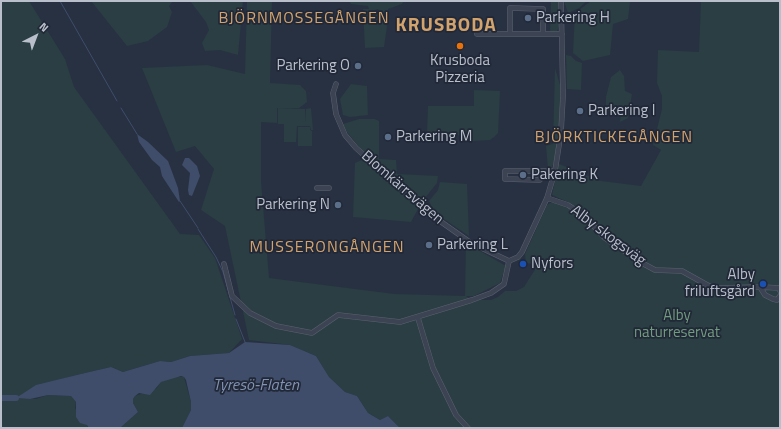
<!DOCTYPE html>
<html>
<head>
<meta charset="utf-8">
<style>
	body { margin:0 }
	#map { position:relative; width:781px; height:429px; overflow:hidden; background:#283142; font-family:"Titillium Web",sans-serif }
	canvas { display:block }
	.frame { position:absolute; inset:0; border:2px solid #babfcc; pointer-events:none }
	.north { position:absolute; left:16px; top:16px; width:40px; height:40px; -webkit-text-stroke:3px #212837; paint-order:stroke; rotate:42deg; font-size:11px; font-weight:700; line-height:16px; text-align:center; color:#babfcc }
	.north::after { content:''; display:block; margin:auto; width:14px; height:18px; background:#babfcc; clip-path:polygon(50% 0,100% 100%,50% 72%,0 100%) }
</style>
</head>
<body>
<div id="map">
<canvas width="781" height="429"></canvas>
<div class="frame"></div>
<div class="north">N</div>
</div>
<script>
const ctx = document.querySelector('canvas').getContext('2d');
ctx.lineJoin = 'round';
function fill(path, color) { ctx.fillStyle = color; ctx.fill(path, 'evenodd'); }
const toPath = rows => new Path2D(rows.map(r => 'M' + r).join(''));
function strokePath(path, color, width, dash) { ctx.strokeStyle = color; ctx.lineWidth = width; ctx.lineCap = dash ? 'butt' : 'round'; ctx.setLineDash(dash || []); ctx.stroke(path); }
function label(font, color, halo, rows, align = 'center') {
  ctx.font = font + ' "Titillium Web",sans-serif'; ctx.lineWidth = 3.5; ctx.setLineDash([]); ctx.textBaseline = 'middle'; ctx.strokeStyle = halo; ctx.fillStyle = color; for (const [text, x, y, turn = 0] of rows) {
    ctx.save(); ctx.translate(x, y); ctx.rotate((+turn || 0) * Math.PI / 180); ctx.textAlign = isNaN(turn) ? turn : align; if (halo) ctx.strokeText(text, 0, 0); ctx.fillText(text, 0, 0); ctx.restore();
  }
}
fill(toPath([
	[1,1,29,1,65,59,74,87,180,234,199,235,215,258,242,339,229,353,190,356,171,362,160,361,123,372,111,367,85,373,66,378,17,398,36,399,48,395,71,396,76,402,75,408,89,428,1,428],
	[91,1,243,1,238,55,220,50,205,51,202,43,209,30,206,22,191,2,172,2,169,6,172,12,167,27,148,41,127,46],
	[247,1,272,1,270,83,300,85,306,91,307,102,299,108,277,108,277,123,261,122,261,182,269,278,394,294,465,296,466,243,506,266,500,283,474,296,466,296,472,300,491,300,498,297,505,291,516,291,524,287,536,268,533,264,526,263,525,254,547,205,550,203,557,203,568,207,582,217,603,238,604,235,585,213,570,203,552,195,559,164,601,181,641,186,661,150,653,145,662,109,662,96,657,83,658,50,699,52,701,1,780,1,780,428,400,428,388,416,380,420,368,413,357,396,345,392,329,377,316,356,290,345,249,340,225,226,201,210,214,169,195,146,176,152,142,68,207,65,245,74],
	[349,1,404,1,402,4,388,9,388,23,386,22,378,9,375,10,387,26,384,47,365,48,363,9,369,9,368,6,351,4],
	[551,1,558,1,559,27,556,33,550,34],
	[564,1,587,1,579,8,568,13],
	[591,1,630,2,628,19,613,24,610,55,583,61,573,53,575,13],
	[566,55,571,56,576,61,582,63,581,90,567,89],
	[555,68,560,85,561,107,555,158,552,167,548,169,546,146,553,144],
	[620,70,624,76,625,91,632,94,628,118,620,122,621,113,606,111,606,97,611,77],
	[351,84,367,86,368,115,350,117,343,115,340,99],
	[474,90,500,91,498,133,494,137,490,140,473,141,468,141,456,134,447,138,432,139,427,134,428,106,474,106],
	[278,108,305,109,306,122,306,109,311,108,313,130,311,130,310,126,297,126,296,142,284,142,284,124,278,124],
	[359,119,375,119,379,121,379,159,396,160,397,174,438,176,437,183,421,203,359,147,347,132,343,124],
	[298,127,310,127,310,130,312,131,312,146,298,146],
	[364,159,419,207,411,222,353,217,355,163],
	[440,182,467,184,469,236,435,213,429,201,438,190],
	[173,377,184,377,191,402,191,410,182,428,120,428,138,412,133,403,133,399,135,396,156,389,161,382]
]), '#2a3e43');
fill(toPath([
	[137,134,148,142,168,161,178,188,180,201,179,202,162,176,160,167,152,160,139,142],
	[185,158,189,158,197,166,200,176,192,196,189,195,188,190,190,173,182,165],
	[245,342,290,345,316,356,329,377,345,392,357,396,368,413,380,420,388,416,400,428,182,428,191,410,191,402,186,380,184,377,181,376,161,382,150,395,139,393,135,396,133,399,133,403,138,412,120,428,89,428,87,425,80,423,76,417,76,402,71,396,48,395,30,399,16,398,36,385,85,373,111,367,123,372,160,361,171,362,190,356,229,353]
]), '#3f4d6b');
strokePath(toPath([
	[60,1,117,101],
	[121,108,137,134],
	[180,201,198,228],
	[198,229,216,257,223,272,235,315],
	[236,319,245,342]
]), '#3f4d6b', 1);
strokePath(toPath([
	[1,398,16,398]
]), '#3f4d6b', 6);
const minor = toPath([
	[478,24,477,34,562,34],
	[510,34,510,8,543,9,543,34],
	[336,84,333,93,336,114,345,135,356,148,430,214,471,243,509,261],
	[541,171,540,180,505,179,505,171,555,171],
	[317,188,329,188],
	[547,198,568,205,583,215,605,238,642,263,655,270,682,271,709,286,718,288,760,287,779,288,780,291],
	[509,261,518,257,522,252,547,198,555,171,561,132,563,96,561,1],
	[224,264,232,296,250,313,276,326,312,333,338,315,400,322,472,300,491,293,504,284,509,261],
	[760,287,765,295,773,299,777,300,780,296],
	[418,318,433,368,456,415,468,428]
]);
strokePath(minor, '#5b616f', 5.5);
strokePath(minor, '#3c4352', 4.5);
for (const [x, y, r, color] of [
	[528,18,4,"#5c6f8a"],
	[460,46,4,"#e8710a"],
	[358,66,4,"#5c6f8a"],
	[580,111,4,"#5c6f8a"],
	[388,137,4,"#5c6f8a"],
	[523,175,4,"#5c6f8a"],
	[338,205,4,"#5c6f8a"],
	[429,245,4,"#5c6f8a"],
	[523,264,4,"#1a4fb4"],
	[763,284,4,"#1a4fb4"]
]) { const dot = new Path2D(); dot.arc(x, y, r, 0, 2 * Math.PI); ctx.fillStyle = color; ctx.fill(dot); strokePath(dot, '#212837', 1.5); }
label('15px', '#babfcc', '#212837', [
	["Parkering H",536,18],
	["Krusboda",460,61,"center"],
	["Pizzeria",460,78,"center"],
	["Parkering O",350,66,"right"],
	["Parkering I",588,111],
	["Parkering M",396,137],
	["Pakering K",531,175],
	["Parkering N",330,205,"right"],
	["Parkering L",437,245],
	["Nyfors",531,264],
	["Alby",755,275,"right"],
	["friluftsgård",755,292,"right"]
], 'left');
label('15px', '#babfcc', '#212837', [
	["Blomkärrsvägen",402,188,41],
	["Alby skogsväg",608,236,37]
]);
label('15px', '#729c7f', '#212837', [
	["Alby",677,316],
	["naturreservat",677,333]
]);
ctx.letterSpacing = '1px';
label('16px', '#d3a36e', '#212837', [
	["BJÖRNMOSSEGÅNGEN",304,19],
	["BJÖRKTICKEGÅNGEN",614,138],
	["MUSSERONGÅNGEN",327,248]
]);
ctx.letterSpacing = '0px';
label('italic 16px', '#8292b2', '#212837', [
	["Tyresö-Flaten",256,386]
]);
ctx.letterSpacing = '1px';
label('bold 19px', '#d3a36e', '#212837', [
	["KRUSBODA",446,26]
]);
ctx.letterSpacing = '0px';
</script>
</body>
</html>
